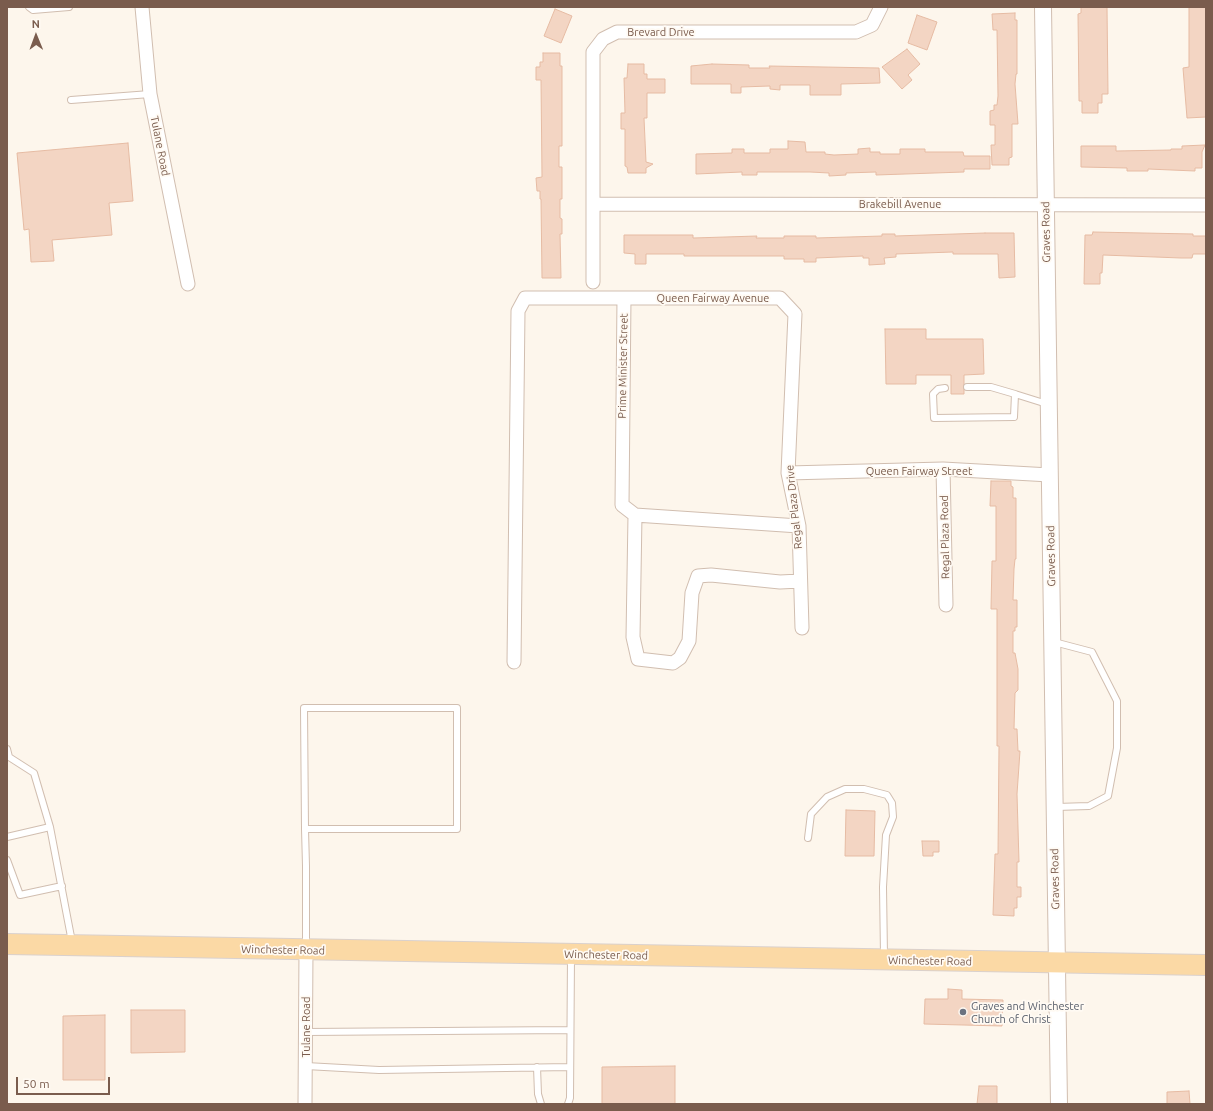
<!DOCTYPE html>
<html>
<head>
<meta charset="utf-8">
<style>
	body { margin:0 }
	#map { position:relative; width:1213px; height:1111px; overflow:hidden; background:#fdf6ec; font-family:Ubuntu,sans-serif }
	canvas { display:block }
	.frame { position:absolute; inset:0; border:8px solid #7a5c4d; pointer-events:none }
	.north { position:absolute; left:16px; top:16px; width:40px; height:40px; -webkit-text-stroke:3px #fffaf3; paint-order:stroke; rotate:359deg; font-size:11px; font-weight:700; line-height:16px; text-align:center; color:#7a5c4d }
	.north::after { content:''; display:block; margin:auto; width:14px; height:18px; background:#7a5c4d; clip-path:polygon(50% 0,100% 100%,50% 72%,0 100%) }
	.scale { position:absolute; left:16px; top:1077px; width:94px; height:18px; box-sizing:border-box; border:2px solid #7a5c4d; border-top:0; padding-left:5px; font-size:12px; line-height:14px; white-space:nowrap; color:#7a5c4d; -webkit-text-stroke:3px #fffaf3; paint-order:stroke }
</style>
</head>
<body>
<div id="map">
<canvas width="1213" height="1111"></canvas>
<div class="frame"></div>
<div class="north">N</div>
<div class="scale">50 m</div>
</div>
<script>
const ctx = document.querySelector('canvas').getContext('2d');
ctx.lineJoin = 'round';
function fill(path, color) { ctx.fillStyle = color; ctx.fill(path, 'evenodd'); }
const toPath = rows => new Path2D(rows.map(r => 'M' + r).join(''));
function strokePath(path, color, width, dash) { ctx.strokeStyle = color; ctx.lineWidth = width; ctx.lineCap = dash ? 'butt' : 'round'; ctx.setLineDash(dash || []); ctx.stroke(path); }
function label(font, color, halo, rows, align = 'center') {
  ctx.font = font + ' Ubuntu,sans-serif'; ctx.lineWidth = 3.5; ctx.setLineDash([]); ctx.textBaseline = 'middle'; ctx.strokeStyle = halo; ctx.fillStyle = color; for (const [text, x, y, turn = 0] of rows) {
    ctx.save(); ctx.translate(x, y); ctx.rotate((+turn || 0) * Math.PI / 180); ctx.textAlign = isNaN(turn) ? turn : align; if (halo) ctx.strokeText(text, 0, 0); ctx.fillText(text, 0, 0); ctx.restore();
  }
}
const building = toPath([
	[1081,7,1107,7,1108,94,1102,94,1102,103,1098,103,1098,113,1082,113,1082,101,1079,101,1078,14,1081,13,1081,7],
	[1189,7,1206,7,1206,117,1187,118,1183,68,1189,67,1189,7],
	[555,9,572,16,561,43,544,36,555,9],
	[1015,13,1015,20,1017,20,1017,74,1016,74,1015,84,1018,124,1012,124,1012,157,1009,158,1009,165,992,165,991,145,995,145,995,125,990,125,990,111,994,110,994,105,997,105,998,96,997,30,993,30,992,14,1015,13],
	[917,15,937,22,927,50,908,43,917,15],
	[907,49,920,64,908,75,912,80,902,89,882,67,907,49],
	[543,53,560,53,560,66,562,66,562,146,559,146,559,167,562,167,562,199,560,199,560,218,562,219,562,234,560,234,561,278,542,278,541,199,540,199,540,191,537,191,536,178,542,177,541,80,536,80,536,67,540,67,540,62,543,62,543,53],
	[628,64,644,64,644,74,647,74,647,79,665,79,665,93,647,93,647,118,644,118,646,162,653,164,646,168,646,173,628,173,627,167,625,166,625,129,621,129,621,113,625,113,624,78,627,78,628,64],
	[712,64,749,65,749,68,770,68,769,66,879,68,880,83,841,84,841,95,810,95,810,85,780,85,780,90,770,89,770,86,741,87,741,93,731,93,731,84,691,84,691,66,712,64],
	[788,141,805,142,806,152,825,152,825,154,834,155,858,154,858,149,870,148,870,152,880,152,880,154,900,154,900,149,925,149,925,152,963,152,964,156,990,156,990,169,964,169,964,172,876,175,876,172,846,173,846,175,829,176,829,173,810,172,757,172,757,175,742,175,742,172,696,174,696,154,732,153,732,149,744,149,744,153,770,153,770,149,788,149,788,141],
	[128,143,133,201,109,203,112,235,52,240,54,261,31,262,29,229,24,230,17,153,128,143],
	[1205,145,1202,152,1202,168,1195,168,1195,171,1148,169,1148,171,1127,171,1127,168,1081,167,1081,146,1116,146,1116,151,1171,150,1171,149,1182,149,1182,146,1205,145],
	[1093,232,1193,234,1193,236,1206,236,1206,254,1193,254,1192,258,1181,258,1103,255,1102,273,1100,273,1100,284,1084,284,1085,235,1092,235,1093,232],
	[985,233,1014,233,1015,277,999,278,998,254,953,254,953,252,896,254,896,257,884,258,885,264,869,265,869,258,863,258,863,256,816,258,816,262,804,262,804,259,784,259,784,256,684,256,684,254,646,254,646,264,635,264,635,254,624,253,624,235,693,235,693,238,757,236,756,238,784,238,784,236,816,236,816,238,882,236,882,234,895,234,895,236,985,233],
	[885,329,926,329,926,339,983,339,984,374,964,375,964,394,951,394,951,375,916,375,916,384,886,384,885,329],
	[991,481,1011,481,1011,486,1013,487,1013,498,1016,498,1016,559,1015,559,1014,569,1013,600,1017,600,1017,627,1015,627,1015,631,1013,631,1013,653,1015,653,1018,669,1018,690,1015,693,1014,729,1017,729,1018,751,1020,751,1017,794,1019,862,1017,862,1017,887,1021,887,1021,897,1017,897,1017,908,1014,908,1014,916,993,915,995,854,998,854,999,746,997,746,997,609,991,609,992,561,996,561,996,506,990,506,991,481],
	[846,810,875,811,874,856,845,856,846,810],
	[922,841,939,841,939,852,933,852,933,856,923,856,922,841],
	[948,989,962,990,962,999,1003,1000,1002,1026,924,1024,925,999,948,999,948,989],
	[131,1010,185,1010,185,1052,131,1053,131,1010],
	[105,1015,105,1080,63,1080,63,1016,105,1015],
	[675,1066,675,1104,602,1104,602,1067,675,1066],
	[979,1086,997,1086,997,1104,977,1104,979,1086],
	[1189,1091,1190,1104,1167,1104,1167,1092,1189,1091]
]);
fill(building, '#f3d5c3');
strokePath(building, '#e6bba3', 1);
const service = toPath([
	[29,7,33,10,69,7],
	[71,100,150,94],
	[967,387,991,387,1015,394],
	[945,388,938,389,933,394,934,418,1014,417,1015,394,1047,404],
	[1054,642,1092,652,1117,701,1117,748,1108,796,1089,806,1056,807],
	[7,749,9,757,34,773,50,827,72,942],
	[305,829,457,829,457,708,304,708,305,829,306,866,306,946],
	[7,837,50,827],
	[808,838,811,814,827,797,845,789,864,789,887,795,892,803,893,817,886,835,883,887,884,956],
	[7,860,20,895,62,886],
	[306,1032,569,1030],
	[306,1066,379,1070,569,1067],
	[537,1067,538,1094,541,1104],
	[568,1104,570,1098,571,956]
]);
const minor = toPath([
	[142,7,150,94,188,284],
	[594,204,1206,205],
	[593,282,593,52,603,39,617,32,856,32,872,25,881,7],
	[624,298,622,505,635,515,633,637,638,659,673,663,680,658,689,641,692,593,698,576,711,575,780,582,800,581],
	[943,469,946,605],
	[788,473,943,469,1050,475],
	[635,515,799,526],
	[514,662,518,311,525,298,780,298,795,314,788,473,799,526,802,628],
	[305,1104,306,950]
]);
const tertiary = toPath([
	[1043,7,1059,1104]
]);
const primary = toPath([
	[7,944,1206,965]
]);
strokePath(service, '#d1beb0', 8);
strokePath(minor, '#d1beb0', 15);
strokePath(tertiary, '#d1beb0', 18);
strokePath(primary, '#dad1cd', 22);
strokePath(service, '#fff', 6);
strokePath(minor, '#fff', 13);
strokePath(tertiary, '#fff', 16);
strokePath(primary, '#fbd9a5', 20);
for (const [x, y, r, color] of [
	[963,1012,4,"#6b7280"]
]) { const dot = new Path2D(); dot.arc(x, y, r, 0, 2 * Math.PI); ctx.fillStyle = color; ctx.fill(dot); strokePath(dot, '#fffaf3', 1.5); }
label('11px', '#7a5c4d', '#fffaf3', [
	["Brevard Drive",661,32],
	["Tulane Road",160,146,79],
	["Brakebill Avenue",900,204],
	["Graves Road",1046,232,-91],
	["Queen Fairway Avenue",713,298],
	["Prime Minister Street",623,366,-89],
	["Queen Fairway Street",919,471],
	["Regal Plaza Drive",794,507,-96],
	["Regal Plaza Road",945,537,-91],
	["Graves Road",1051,556,-91],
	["Graves Road",1055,879,-91],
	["Winchester Road",283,950,1],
	["Winchester Road",606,955,1],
	["Winchester Road",930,961,1],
	["Tulane Road",306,1027,-90]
]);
label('11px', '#5b616d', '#fffaf3', [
	["Graves and Winchester",971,1006],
	["Church of Christ",971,1019]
], 'left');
</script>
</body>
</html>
